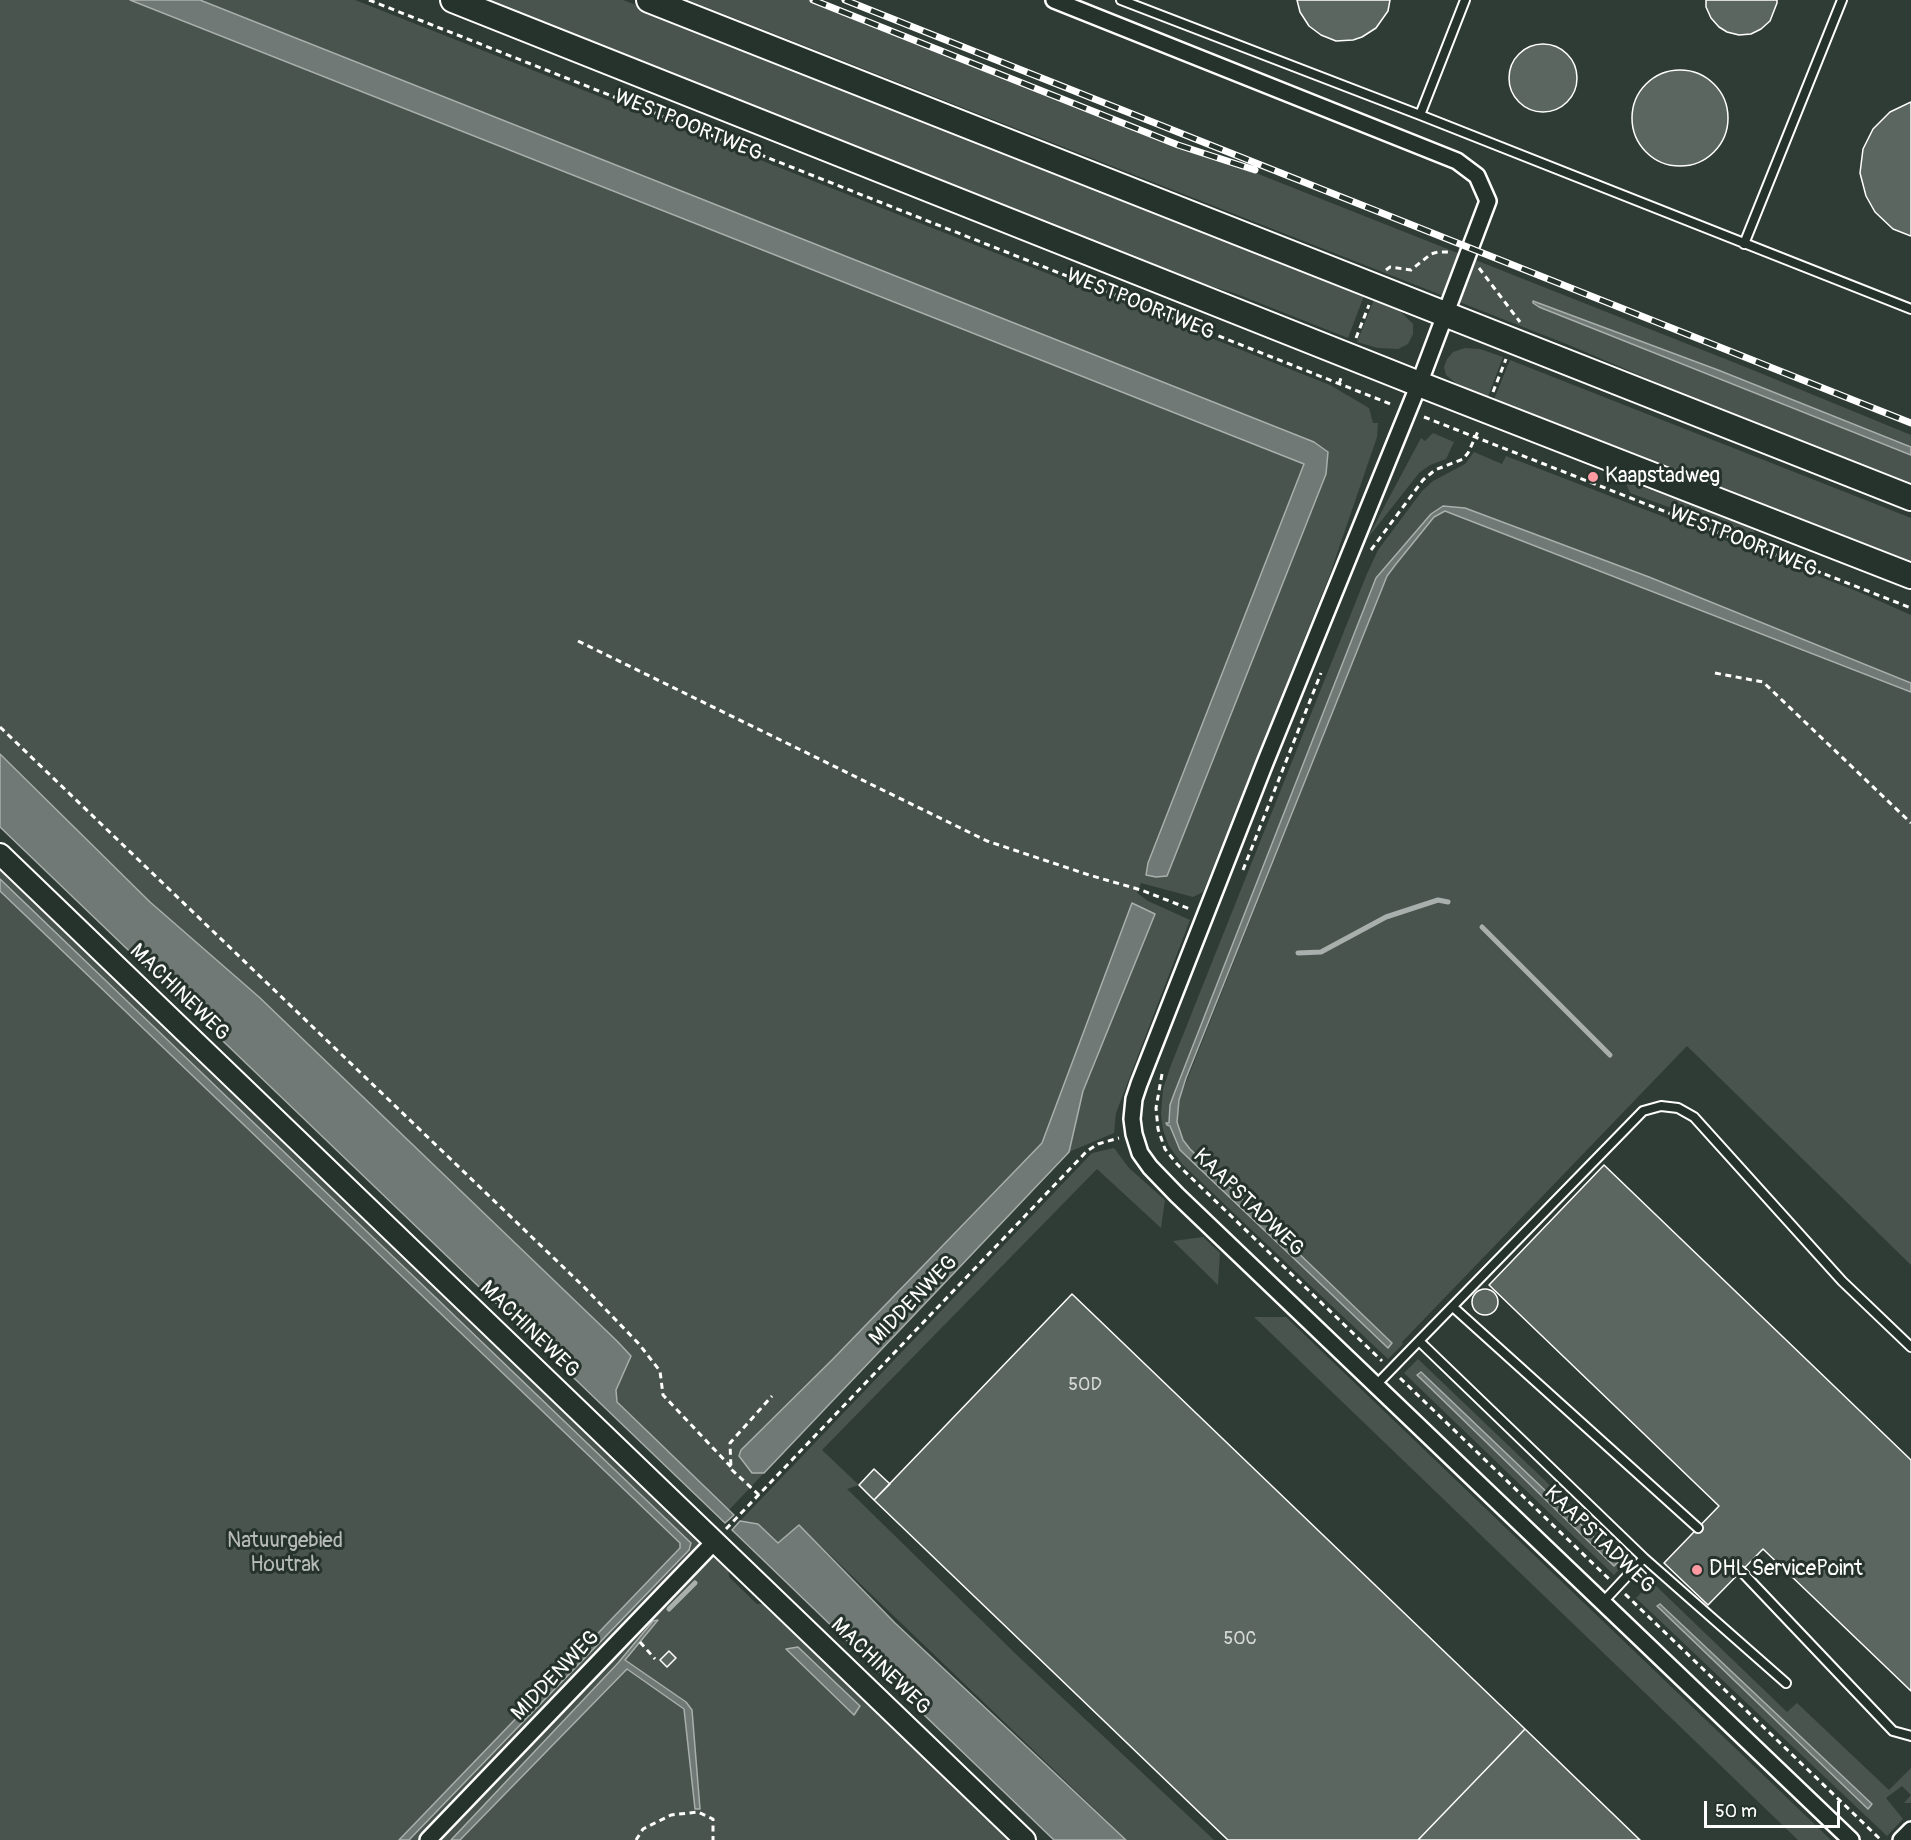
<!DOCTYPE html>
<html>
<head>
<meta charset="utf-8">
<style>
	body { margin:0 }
	#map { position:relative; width:1911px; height:1840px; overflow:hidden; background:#2f3b35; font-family:Pangolin,sans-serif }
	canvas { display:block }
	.scale { position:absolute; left:1704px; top:1801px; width:136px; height:27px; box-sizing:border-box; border:3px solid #fff; border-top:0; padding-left:8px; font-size:18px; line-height:21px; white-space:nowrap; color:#fff; -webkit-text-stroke:4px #26332d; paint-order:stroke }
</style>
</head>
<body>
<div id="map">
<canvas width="1911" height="1840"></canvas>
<div class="scale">50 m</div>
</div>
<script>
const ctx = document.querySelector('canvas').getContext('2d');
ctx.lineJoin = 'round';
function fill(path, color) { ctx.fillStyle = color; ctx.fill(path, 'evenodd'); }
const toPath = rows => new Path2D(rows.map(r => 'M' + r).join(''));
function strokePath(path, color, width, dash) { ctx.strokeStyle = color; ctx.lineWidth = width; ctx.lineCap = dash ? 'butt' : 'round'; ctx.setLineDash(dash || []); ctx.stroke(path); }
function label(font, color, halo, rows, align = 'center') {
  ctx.font = font + ' Pangolin,sans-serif'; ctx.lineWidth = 6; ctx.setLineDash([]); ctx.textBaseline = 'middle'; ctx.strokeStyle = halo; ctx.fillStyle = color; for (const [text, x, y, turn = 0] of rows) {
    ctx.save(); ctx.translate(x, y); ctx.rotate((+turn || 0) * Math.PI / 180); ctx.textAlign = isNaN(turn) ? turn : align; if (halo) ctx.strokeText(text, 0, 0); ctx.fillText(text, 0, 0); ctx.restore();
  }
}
fill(toPath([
	[0,0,130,0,1305,464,1148,863,1147,875,1156,877,1327,452,193,0,355,0,1330,385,1369,408,1373,423,1378,423,1377,437,1329,577,1203,892,1193,897,1141,883,1137,893,1148,901,1190,920,1116,1113,1114,1133,1069,1152,1083,1091,1133,903,1042,1143,833,1359,741,1450,752,1473,764,1473,729,1510,617,1402,616,1390,631,1356,617,1341,259,997,150,902,0,753],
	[474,0,623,0,1365,293,1348,338,1234,293,1154,269],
	[688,0,819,0,1743,366,1911,435,1911,491,1569,345],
	[1375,297,1396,307,1413,324,1413,334,1408,344,1398,349,1378,348,1357,342],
	[1465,348,1480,349,1503,357,1486,402,1463,389,1446,375,1444,367,1447,359,1453,352],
	[1510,360,1911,518,1911,570,1492,404],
	[1433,433,1454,442,1446,459,1430,465,1419,473,1367,539,1421,438,1425,441],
	[1474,452,1502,464,1506,456,1859,592,1911,615,1911,683,1649,577,1465,508,1443,506,1435,516,1445,511,1464,518,1911,692,1911,1265,1687,1046,1402,1342,1403,1344,1388,1359,1182,1164,1169,1146,1163,1130,1161,1114,1163,1089,1171,1065,1366,576,1378,550,1422,491,1433,481,1465,464],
	[1431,520,1387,576,1179,1100,1175,1090,1376,578],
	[1625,481,1755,526,1754,538,1630,493],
	[0,865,702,1542,696,1553,420,1840,0,1840],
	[1114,1148,1129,1168,1165,1200,1161,1228,1097,1169,822,1450,859,1485,847,1489,1021,1659,1214,1840,1127,1840,799,1525,778,1543,758,1524,740,1521,1092,1153],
	[1203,1237,1220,1253,1218,1285,1173,1241],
	[1254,1317,1286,1317,1831,1840,1798,1840],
	[1418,1359,1628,1560,1614,1575,1404,1373],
	[715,1556,728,1565,729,1577,757,1604,767,1604,1014,1840,435,1840,709,1557],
	[1652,1582,1787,1712,1797,1703,1889,1790,1911,1768,1911,1803,1904,1803,1911,1795,1902,1786,1886,1798,1903,1819,1887,1836,1636,1598]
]), '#4a544f');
const water = toPath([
	[130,0,200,0,1314,442,1328,452,1326,474,1167,876,1156,877,1146,875,1148,863,1304,464,130,0],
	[1533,301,1718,370,1911,447,1911,455,1539,307,1533,303,1533,301],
	[1443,506,1465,508,1649,577,1911,683,1911,692,1445,511,1434,517,1396,564,1387,576,1186,1078,1179,1100,1177,1122,1183,1140,1190,1149,1392,1343,1388,1348,1180,1150,1170,1126,1167,1125,1166,1123,1169,1123,1170,1105,1174,1094,1376,578,1431,514,1443,506],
	[0,754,150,902,259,997,617,1341,631,1356,616,1390,617,1402,734,1515,725,1523,0,827,0,754],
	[0,879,691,1543,689,1550,409,1840,399,1840,680,1548,680,1543,0,891,0,879],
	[1132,903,1155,914,1083,1091,1069,1152,764,1473,752,1473,739,1456,741,1450,833,1359,1042,1143,1132,903],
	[1421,1372,1619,1561,1614,1566,1417,1375,1421,1372],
	[740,1521,758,1524,778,1543,799,1525,895,1623,1126,1840,1054,1840,732,1530,740,1521],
	[1660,1604,1872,1804,1868,1809,1657,1606,1660,1604],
	[658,1620,625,1660,686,1702,692,1710,700,1809,695,1809,684,1709,627,1669,460,1840,451,1840,618,1663,653,1621,658,1620],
	[798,1647,860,1706,854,1715,786,1649,798,1647]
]);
fill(water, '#707975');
strokePath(water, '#a9afac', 1.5);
strokePath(toPath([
	[1482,927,1610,1055],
	[1298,953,1321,952,1386,917,1438,900,1448,902],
	[669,1609,695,1583]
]), '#a9afac', 5);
const building = toPath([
	[1297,0,1390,0,1388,11,1376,28,1362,37,1353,40,1336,41,1321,35,1309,26,1300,12,1297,0],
	[1706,0,1777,0,1777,3,1770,21,1761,29,1751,34,1739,35,1727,32,1719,27,1711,18,1706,7,1706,0],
	'1509 78a34 34 0 1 1 68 0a34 34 0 1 1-68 0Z',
	'1632 118a48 48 0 1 1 96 0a48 48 0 1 1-96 0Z',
	[1911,102,1911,236,1893,229,1875,212,1866,196,1860,173,1863,149,1873,129,1890,112,1911,102],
	[1604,1165,1911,1460,1911,1691,1763,1549,1708,1605,1664,1563,1719,1506,1489,1285,1604,1165],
	'1472 1302a13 13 0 1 1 26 0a13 13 0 1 1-26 0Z',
	[1072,1294,1525,1729,1418,1840,1228,1840,874,1500,1072,1294],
	[874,1469,890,1484,874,1500,859,1485,874,1469],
	[669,1651,676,1658,667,1667,660,1660,669,1651],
	[1525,1729,1640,1840,1418,1840,1525,1729]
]);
fill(building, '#5b6661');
strokePath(building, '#fff', 1.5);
const service = toPath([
	[1121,0,1420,115,1911,309],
	[1420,115,1465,0],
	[1744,244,1842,0],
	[1453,1307,1698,1528],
	[1419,1341,1644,1558,1786,1683],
	[1376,1385,1643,1111,1661,1106,1678,1108,1694,1117,1842,1281,1911,1347],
	[1741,1571,1893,1731,1911,1736],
	[1603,1602,1644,1558]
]);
const minor = toPath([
	[1054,0,1457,161,1477,176,1488,201,1419,384,1265,763,1139,1084,1134,1099,1132,1119,1134,1134,1140,1153,1150,1167,1177,1195,1851,1840],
	[428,1840,715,1541],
	[1901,1840,1911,1830]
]);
const tertiary = toPath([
	[0,854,1025,1840]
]);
const primary = toPath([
	[453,0,1419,384,1911,576],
	[649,0,1911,498]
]);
strokePath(service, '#fff', 12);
strokePath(minor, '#fff', 20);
strokePath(tertiary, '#fff', 24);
strokePath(primary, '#fff', 28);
strokePath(toPath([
	[369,0,1393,405],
	[1479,268,1520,322],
	[1386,270,1390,267,1411,270,1431,254,1438,252,1451,252],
	[1356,338,1369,305],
	[1339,384,1342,375],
	[1493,392,1506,359],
	[1424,417,1911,608],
	[1371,550,1423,480,1435,470,1463,459,1468,453,1479,429],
	[578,641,987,841,1089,875,1141,890,1190,909],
	[1715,673,1763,682,1911,823],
	[0,727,584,1287,639,1344,660,1371,663,1395,731,1467],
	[1243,870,1321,673],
	[1162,1074,1156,1108,1158,1129,1165,1149,1177,1164,1382,1361],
	[1400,1378,1609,1579],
	[759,1495,731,1469,730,1443,772,1396],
	[726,1529,1087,1151,1098,1144,1119,1138],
	[1625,1594,1881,1840],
	[640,1642,655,1659],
	[636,1840,643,1829,671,1815,698,1812,713,1819,713,1840]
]), '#fff', 3, [6, 4.5]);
strokePath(service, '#26332d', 8);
strokePath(minor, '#26332d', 15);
strokePath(tertiary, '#26332d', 20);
strokePath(primary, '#26332d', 24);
const rail = toPath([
	[813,0,1178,145,1255,170],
	[845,0,1911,423]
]);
strokePath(rail, '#fff', 7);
strokePath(rail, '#26332d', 4.5, [14]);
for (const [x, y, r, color] of [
	[1593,477,6,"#ff9aa2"],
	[1697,1570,6,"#ff9aa2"]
]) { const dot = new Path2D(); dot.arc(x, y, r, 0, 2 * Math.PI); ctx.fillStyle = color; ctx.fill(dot); strokePath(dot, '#26332d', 2); }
label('18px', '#d6d9d8', null, [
	["50D",1085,1385],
	["50C",1240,1639]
]);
label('21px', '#fff', '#26332d', [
	["WESTPOORTWEG",688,126,22],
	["WESTPOORTWEG",1140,305,22],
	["WESTPOORTWEG",1743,542,22],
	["MACHINEWEG",179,993,44],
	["KAAPSTADWEG",1248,1203,44],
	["MIDDENWEG",914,1301,-46],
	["MACHINEWEG",529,1330,44],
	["KAAPSTADWEG",1599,1540,44],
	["MACHINEWEG",880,1667,44],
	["MIDDENWEG",556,1676,-46]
]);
label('21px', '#fff', '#26332d', [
	["Kaapstadweg",1605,477],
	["DHL ServicePoint",1709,1570]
], 'left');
label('21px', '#b7bbb9', '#26332d', [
	["Natuurgebied",285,1542],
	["Houtrak",285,1566]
]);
</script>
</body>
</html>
